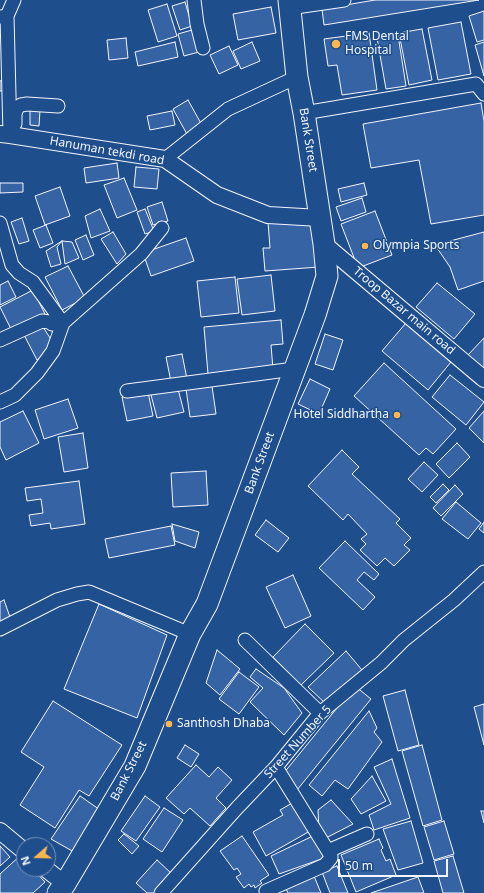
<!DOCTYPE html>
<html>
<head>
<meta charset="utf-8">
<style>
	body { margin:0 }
	#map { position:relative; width:484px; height:893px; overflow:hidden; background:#1f4e8c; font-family:"Noto Sans",sans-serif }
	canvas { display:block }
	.north { position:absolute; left:16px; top:837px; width:40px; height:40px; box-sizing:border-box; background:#1f4e8c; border:1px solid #7391ba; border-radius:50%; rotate:250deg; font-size:11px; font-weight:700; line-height:16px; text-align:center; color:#f2f6ff }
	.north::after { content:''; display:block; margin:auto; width:14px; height:18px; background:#ffb74d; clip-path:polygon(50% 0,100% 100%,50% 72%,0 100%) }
	.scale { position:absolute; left:338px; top:859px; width:110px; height:18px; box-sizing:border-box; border:2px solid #f2f6ff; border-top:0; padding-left:5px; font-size:12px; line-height:14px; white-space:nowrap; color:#f2f6ff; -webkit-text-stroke:3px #1f4e8c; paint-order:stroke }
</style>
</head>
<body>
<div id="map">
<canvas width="484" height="893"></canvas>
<div class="north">N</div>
<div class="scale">50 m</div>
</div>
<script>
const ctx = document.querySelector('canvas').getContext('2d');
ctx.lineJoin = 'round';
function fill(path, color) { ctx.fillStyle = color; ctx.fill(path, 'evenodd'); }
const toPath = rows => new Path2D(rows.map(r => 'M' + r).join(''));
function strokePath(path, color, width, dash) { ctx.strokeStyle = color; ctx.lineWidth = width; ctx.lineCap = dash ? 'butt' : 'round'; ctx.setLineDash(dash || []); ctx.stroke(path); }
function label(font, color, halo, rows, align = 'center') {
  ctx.font = font + ' "Noto Sans",sans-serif'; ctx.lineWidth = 3; ctx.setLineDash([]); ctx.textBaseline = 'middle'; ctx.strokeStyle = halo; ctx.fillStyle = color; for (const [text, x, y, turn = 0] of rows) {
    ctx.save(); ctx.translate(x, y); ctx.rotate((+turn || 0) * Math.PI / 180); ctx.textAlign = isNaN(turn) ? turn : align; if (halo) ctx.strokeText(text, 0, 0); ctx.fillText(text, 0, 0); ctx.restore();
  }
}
const building = toPath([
	[375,0,479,0,324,25,322,9,375,0],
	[185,2,192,26,180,30,172,6,185,2],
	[167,4,177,36,158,42,148,10,167,4],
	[271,7,276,33,238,40,233,14,271,7],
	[484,11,484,40,477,42,469,16,484,11],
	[461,22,471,74,438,80,428,28,461,22],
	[422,29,432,80,409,85,399,33,422,29],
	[192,30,199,52,184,56,178,34,192,30],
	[369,33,377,90,342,95,337,65,328,66,324,39,369,33],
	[398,35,406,86,386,89,377,38,398,35],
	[126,38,128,58,109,60,107,40,126,38],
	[175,42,178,57,138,66,135,52,175,42],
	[252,42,260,61,241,69,233,51,252,42],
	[484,42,484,76,475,45,484,42],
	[229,46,238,65,219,74,210,55,229,46],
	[3,80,3,91,0,91,0,81,3,80],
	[188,100,203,127,188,136,173,109,188,100],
	[481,103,484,121,484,215,431,224,419,160,371,168,363,124,481,103],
	[30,109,40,110,39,126,30,125,30,109],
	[172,111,175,125,150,130,147,116,172,111],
	[117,163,119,178,86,183,84,168,117,163],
	[136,167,159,169,157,189,134,187,136,167],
	[124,178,137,210,117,218,104,185,124,178],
	[0,183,23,183,23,192,0,193,0,183],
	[364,183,367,195,341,202,338,189,364,183],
	[60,187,70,216,45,225,35,196,60,187],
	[362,198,366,212,341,221,336,207,362,198],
	[162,202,168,221,153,225,147,207,162,202],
	[100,209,110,231,91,238,85,216,100,209],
	[145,209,154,231,145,234,137,212,145,209],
	[375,211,392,255,358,268,341,224,375,211],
	[22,218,29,241,19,244,11,222,22,218],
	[268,222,312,224,319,267,265,271,263,248,270,248,268,222],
	[46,225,53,243,40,248,33,230,46,225],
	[113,232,126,254,117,264,101,239,113,232],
	[484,232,484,281,458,290,450,267,435,245,484,232],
	[86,235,94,255,83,260,75,240,86,235],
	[186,238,194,261,151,276,143,253,186,238],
	[62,241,72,242,79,258,65,264,62,241],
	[62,241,57,247,61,264,51,267,46,251,62,241],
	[68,266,85,298,62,310,45,277,68,266],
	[271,275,275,311,242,315,237,279,271,275],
	[235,277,239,313,201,317,197,281,235,277],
	[8,281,16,297,0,305,0,285,8,281],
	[437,283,475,314,454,339,416,307,437,283],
	[33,290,45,314,12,331,0,307,33,290],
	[281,320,283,344,271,345,273,369,208,374,204,327,281,320],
	[406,323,451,362,428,390,382,351,406,323],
	[41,324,54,344,45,356,37,360,23,333,41,324],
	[325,334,343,340,333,370,315,364,325,334],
	[484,338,484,372,467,356,484,338],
	[182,354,187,379,171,382,166,357,182,354],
	[384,363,456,429,433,454,426,448,419,455,354,396,384,363],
	[450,375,484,402,466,425,432,397,450,375],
	[310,379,330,389,319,414,298,404,310,379],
	[212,386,216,414,190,417,186,389,212,386],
	[178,389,184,412,157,418,151,395,178,389],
	[148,392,153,416,127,421,122,397,148,392],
	[68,399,78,428,44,439,35,410,68,399],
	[23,411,39,443,6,460,0,447,0,422,23,411],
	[484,411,484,443,469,428,484,411],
	[83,433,88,468,64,472,58,437,83,433],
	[457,443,470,457,449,478,436,464,457,443],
	[342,450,359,467,352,474,400,519,396,523,411,538,404,545,410,550,394,566,385,558,377,566,360,550,366,544,361,539,367,534,348,514,343,520,308,486,342,450],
	[424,462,438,475,422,492,408,479,424,462],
	[206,471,208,505,173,507,171,473,206,471],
	[79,481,85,524,51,529,50,523,31,526,29,515,43,513,41,499,27,501,25,488,79,481],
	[443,484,449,490,436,503,430,497,443,484],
	[455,485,463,494,441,516,433,508,455,485],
	[456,502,481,523,468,539,442,519,456,502],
	[266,520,289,538,278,552,255,535,266,520],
	[484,522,484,533,479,529,484,522],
	[172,524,199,532,195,548,175,541,172,524],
	[171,526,175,545,109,558,105,539,171,526],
	[345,541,379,574,374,580,364,572,357,580,375,597,363,610,319,568,345,541],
	[293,575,311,616,285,628,266,587,293,575],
	[4,600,11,620,0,624,0,602,4,600],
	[99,604,167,635,137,718,64,689,99,604],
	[305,624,334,653,301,685,273,657,305,624],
	[217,650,240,669,220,695,206,683,217,650],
	[346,651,362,670,326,704,308,687,346,651],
	[256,669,284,688,302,713,284,735,250,702,263,688,250,677,256,669],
	[239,672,259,687,239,714,219,699,239,672],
	[355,686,371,699,297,790,283,774,355,686],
	[405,690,419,745,398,751,383,696,405,690],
	[53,701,122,745,89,796,79,790,55,828,20,805,44,767,21,752,53,701],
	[484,704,484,745,474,707,484,704],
	[369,711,377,728,374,732,382,742,348,789,335,780,322,796,309,785,369,711],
	[185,745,199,754,191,767,177,758,185,745],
	[422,745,442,820,423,826,402,751,422,745],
	[392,759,410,818,374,830,369,815,391,804,374,767,392,759],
	[196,765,209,777,218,767,232,780,216,798,226,808,210,826,190,808,184,814,166,798,196,765],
	[372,776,386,801,361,814,351,799,372,776],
	[80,796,106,814,74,852,51,839,80,796],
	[145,796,160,807,136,841,121,831,145,796],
	[331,800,353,824,322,840,319,833,318,810,331,800],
	[294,802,310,831,266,856,253,832,283,815,280,810,294,802],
	[164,808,183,820,162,852,143,839,164,808],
	[481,811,484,811,484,823,481,811],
	[411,821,423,863,398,870,383,829,411,821],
	[444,821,454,854,434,860,424,827,444,821],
	[124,834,139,846,132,854,118,840,124,834],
	[315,835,324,858,279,874,271,856,315,835],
	[242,836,269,875,260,881,262,883,255,888,254,885,251,887,249,884,244,888,236,877,241,874,237,868,234,870,220,851,242,836],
	[379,839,383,848,381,850,386,861,390,859,396,875,356,892,341,855,379,839],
	[0,846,10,857,0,866,0,846],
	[21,855,24,859,24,869,33,869,45,882,33,893,0,893,0,874,21,855],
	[453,856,464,893,443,893,434,861,453,856],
	[157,860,171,873,154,893,147,893,136,883,157,860],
	[337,866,348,893,330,893,322,872,337,866],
	[314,876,321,893,288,893,285,887,314,876],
	[418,877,424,893,371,893,418,877]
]);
fill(building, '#3563a3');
strokePath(building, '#f2f6ff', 1);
const minor = toPath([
	[194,0,197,24,203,48],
	[289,8,344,0],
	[7,16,10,135],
	[0,17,7,16,14,0],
	[304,113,476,84,484,94],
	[15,124,15,114,17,108,21,105,27,104,58,106],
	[165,159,228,109,297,77],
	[0,223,12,265,19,273,33,282,63,323,53,351,37,373,15,395,0,402],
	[0,340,42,321,49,322,52,324,57,324,63,323,141,254,162,228],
	[127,391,294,369],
	[0,629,57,600,77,594,89,592,190,634],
	[245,640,320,713],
	[328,851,367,834],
	[266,891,325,865,331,858,331,856,328,851,276,767],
	[161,893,237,808,276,767,320,713,381,663,404,640,454,600,484,572]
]);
const tertiary = toPath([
	[0,134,10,135,165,159,217,195,268,215,320,218],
	[324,244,484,379],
	[0,831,24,851],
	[46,869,65,884]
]);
const primary = toPath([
	[58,893,65,884,135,766,190,634,207,604,315,315,327,276,324,244,304,113,297,77,289,0]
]);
strokePath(minor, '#f2f6ff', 15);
strokePath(tertiary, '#f2f6ff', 18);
strokePath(primary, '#f2f6ff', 23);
strokePath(minor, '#1f4e8c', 13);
strokePath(tertiary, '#1f4e8c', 16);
strokePath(primary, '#1f4e8c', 21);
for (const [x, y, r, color] of [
	[336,44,5,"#ffb74d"],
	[365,246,4,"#ffb74d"],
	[397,415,4,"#ffb74d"],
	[169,724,4,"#ffb74d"]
]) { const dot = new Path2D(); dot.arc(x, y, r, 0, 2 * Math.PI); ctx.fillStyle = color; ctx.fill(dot); strokePath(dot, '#1f4e8c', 1.5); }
label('12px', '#f2f6ff', '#1f4e8c', [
	["FMS Dental",345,37],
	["Hospital",345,51],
	["Olympia Sports",373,246],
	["Hotel Siddhartha",389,415,"right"],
	["Santhosh Dhaba",177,724]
], 'left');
label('12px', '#f2f6ff', '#1f4e8c', [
	["Bank Street",308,140,81],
	["Hanuman tekdi road",107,151,10],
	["Troop Bazar main road",404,311,40],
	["Bank Street",260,463,-70],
	["Street Number 5",298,742,-48],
	["Bank Street",129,771,-63]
]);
</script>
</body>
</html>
